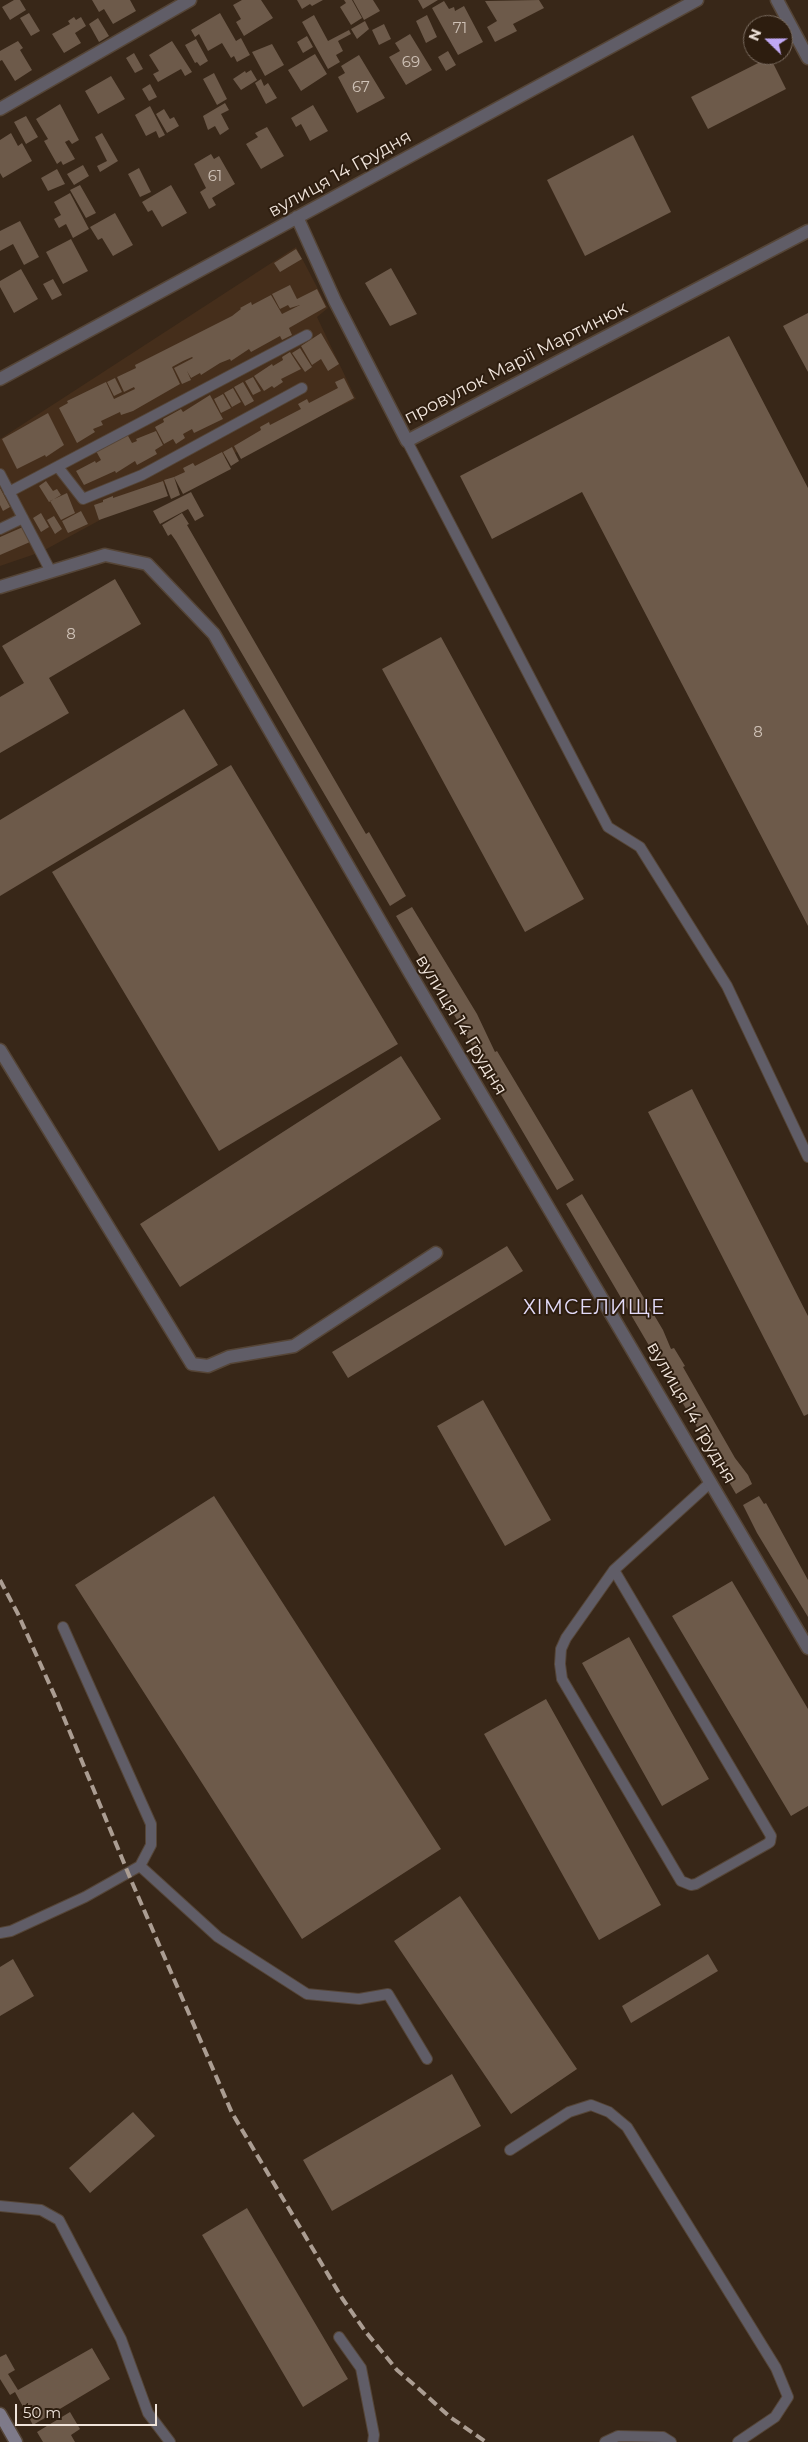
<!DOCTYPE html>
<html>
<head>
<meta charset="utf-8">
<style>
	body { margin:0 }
	#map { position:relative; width:808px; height:2442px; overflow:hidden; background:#382718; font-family:Montserrat,sans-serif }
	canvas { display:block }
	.north { position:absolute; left:743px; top:15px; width:50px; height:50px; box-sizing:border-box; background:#2d1d0f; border:1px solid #7b6d61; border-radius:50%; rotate:292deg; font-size:14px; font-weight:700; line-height:20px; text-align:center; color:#f0e4db }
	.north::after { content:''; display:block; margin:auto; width:18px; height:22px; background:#c0a8f4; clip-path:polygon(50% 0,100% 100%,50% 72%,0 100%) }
	.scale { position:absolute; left:15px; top:2404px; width:142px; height:22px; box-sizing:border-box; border:2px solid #f0e4db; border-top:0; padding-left:6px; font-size:15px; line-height:18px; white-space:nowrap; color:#f0e4db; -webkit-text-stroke:4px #2d1d0f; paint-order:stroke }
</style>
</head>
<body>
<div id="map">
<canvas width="808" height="2442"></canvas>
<div class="north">N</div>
<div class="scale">50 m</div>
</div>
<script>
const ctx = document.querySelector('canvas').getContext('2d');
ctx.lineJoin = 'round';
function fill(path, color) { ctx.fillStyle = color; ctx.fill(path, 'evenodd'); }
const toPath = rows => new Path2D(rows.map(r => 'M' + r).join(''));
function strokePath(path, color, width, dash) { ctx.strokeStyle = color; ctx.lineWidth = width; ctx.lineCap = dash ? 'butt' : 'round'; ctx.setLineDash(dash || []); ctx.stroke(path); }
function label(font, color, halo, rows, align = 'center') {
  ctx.font = font + ' Montserrat,sans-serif'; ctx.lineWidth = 4; ctx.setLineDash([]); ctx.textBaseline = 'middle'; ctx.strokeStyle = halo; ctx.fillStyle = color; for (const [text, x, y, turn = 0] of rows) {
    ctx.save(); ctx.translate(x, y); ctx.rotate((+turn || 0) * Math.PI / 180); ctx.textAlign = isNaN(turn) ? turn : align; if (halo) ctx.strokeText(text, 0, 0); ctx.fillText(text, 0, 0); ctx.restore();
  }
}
fill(toPath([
	[296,247,328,308,317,317,356,399,172,481,41,552,0,566,0,439]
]), '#452e1b');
fill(toPath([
	[14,0,20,0,26,10,10,20,2,7],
	[92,0,130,0,136,11,113,24,104,9,99,12],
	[242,0,261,0,273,18,244,36,236,22,241,19,233,5],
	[297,0,323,0,312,6,310,4,302,9],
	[344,0,352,0,362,18,351,25,340,7,346,3],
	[353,0,373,0,380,11,364,20],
	[418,0,438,0,423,9],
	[539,0,544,8,513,24,517,31,495,42,487,27,497,21,485,1],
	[444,1,449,9,454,7,455,11,464,6,483,42,458,55,432,8],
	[29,13,40,31,31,36,20,18],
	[220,13,236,41,241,38,250,55,237,62,234,56,231,58,222,43,208,51,199,34,195,37,191,30],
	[314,15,328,41,349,30,351,34,338,41,343,51,336,55,340,62,328,69,302,22],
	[427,15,437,37,426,43,416,21],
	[74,17,76,20,81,17,86,26,75,33,81,43,64,53,52,34,70,24,68,21],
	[98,18,109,36,99,42,89,24],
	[365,21,369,29,357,39,351,29],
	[384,24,391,39,379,45,372,30],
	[410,34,432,70,406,85,389,57,400,51,395,43],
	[307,36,313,47,303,53,297,42],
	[196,39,208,61,200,66,197,62,195,63,185,45],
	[18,41,23,48,20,50,32,70,15,81,2,60,0,61,0,51],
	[172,41,192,72,185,76,181,69,158,82,153,74,159,71,149,55],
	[272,44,284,65,265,76,252,52],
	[448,51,456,65,446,71,438,57],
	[134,53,143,69,135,73,126,58],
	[315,54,327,74,301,91,288,70],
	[359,55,385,98,357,113,338,77,345,73,341,66],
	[770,57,786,89,708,129,691,97],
	[251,70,257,80,241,90,233,79,245,71,246,73],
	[214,73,227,99,217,105,203,79],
	[111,76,125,99,98,114,85,91],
	[261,79,264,86,268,83,277,98,266,104,255,83],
	[150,84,157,97,149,101,142,89],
	[225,103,229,110,221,114,229,129,220,135,215,126,208,130,203,116],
	[60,104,79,140,72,144,69,140,65,142,75,159,63,165,61,161,57,164,44,141,48,139,36,119],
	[313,105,328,131,310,141,301,124,296,127,291,118],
	[150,106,165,135,159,138,156,131,146,136,135,115],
	[164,109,170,119,174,117,179,126,167,133,156,114],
	[26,116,38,137,26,144,14,122],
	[267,127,284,156,261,169,246,144,258,137,255,133],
	[11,133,18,146,22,143,32,161,3,178,0,173,0,140],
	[102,133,118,161,100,172,97,166,107,161,95,137],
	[633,135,671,212,585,256,547,180],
	[211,154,214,159,219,156,235,184,212,198,216,205,209,209,200,192,206,188,194,164],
	[83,165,89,176,74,185,67,174],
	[139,168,151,192,140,197,128,174],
	[57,169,65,184,48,191,41,178],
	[80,185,96,213,86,218,70,190],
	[171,185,187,213,162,227,152,210,148,212,142,202],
	[70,193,89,229,73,238,66,224,59,228,54,219,61,215,54,202],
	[115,213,133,245,113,256,102,238,98,240,90,227],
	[20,221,39,257,24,265,13,244,0,251,0,231],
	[71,239,88,271,63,284,46,252],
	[296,249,302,259,280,272,274,263],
	[391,268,417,314,390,326,365,283],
	[21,269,38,299,14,313,0,287,0,281],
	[53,279,62,295,52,300,43,284],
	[290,285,297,299,317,289,326,307,289,328,292,335,282,340,280,336,251,352,249,349,231,361,230,359,220,363,201,375,200,373,191,378,187,371,191,380,182,384,174,368,193,358,192,357,183,361,172,367,180,384,133,411,121,415,120,412,101,421,103,425,93,429,95,432,77,443,59,408,68,403,67,401,106,382,114,399,135,389,134,387,124,392,117,377,136,368,135,365,232,316,241,309,240,308,251,302,252,305,271,295,282,314,300,305,290,308,288,305,280,309,272,294],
	[808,313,808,372,783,326],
	[321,333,339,364,328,371,321,359,312,365,301,346],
	[729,336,808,488,808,926,582,492,492,539,460,476],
	[300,348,312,367,305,372,292,353],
	[290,352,301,369,281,379,283,382,274,388,272,386,264,391,254,376,272,364,273,366,283,360,282,357],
	[253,377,261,391,253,395,245,381],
	[115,378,122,392,114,396,107,382],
	[344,378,354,398,241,459,234,446,261,430,260,427,269,422,270,425,301,409,298,404,307,399,309,403,338,388,335,382],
	[243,382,254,401,245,406,234,387],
	[233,388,241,402,232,407,224,393],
	[223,394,231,408,221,413,214,399],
	[210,395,223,419,194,433,192,429,183,434,185,438,176,444,173,439,164,444,155,427,164,422,163,419,181,409,183,412],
	[48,413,64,445,46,457,45,455,17,469,2,439],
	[156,431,163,445,155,450,157,454,137,465,135,461,116,473,115,471,84,485,76,471,95,461,96,463,101,460,96,451,127,434,132,443,137,441,136,439],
	[232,447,239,461,231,466,223,452],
	[222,452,231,469,183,494,174,477,185,472,183,468,193,463,195,466],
	[174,477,180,495,171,499,164,480],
	[46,481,53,491,57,489,61,495,49,502,39,486],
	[163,481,168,496,99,520,94,505,103,502,103,500,113,496,113,498],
	[0,488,10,507,3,511,0,505],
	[191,492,204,516,195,521,188,509,160,524,153,511],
	[67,493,75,513,61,520,50,501],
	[81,511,88,524,68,533,62,521],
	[41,513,49,527,41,532,33,518],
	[182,513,189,524,187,525,366,834,369,832,406,896,390,906,176,541,171,534,168,536,162,525],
	[54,516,62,529,55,534,47,520],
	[23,527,30,542,0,555,0,537],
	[115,579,141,624,49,678,69,713,0,753,0,697,24,683,2,646],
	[441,637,584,899,525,932,382,669],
	[184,709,218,765,0,896,0,820],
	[231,765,398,1044,219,1151,52,872],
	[412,907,477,1014,495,1052,497,1051,574,1180,557,1190,396,916],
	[401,1056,441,1119,180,1287,140,1224],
	[692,1089,808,1316,808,1414,804,1416,648,1112],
	[582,1194,663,1330,671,1349,674,1348,685,1366,683,1367,735,1458,748,1475,752,1484,736,1494,566,1204],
	[507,1246,523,1271,348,1378,332,1352],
	[483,1400,551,1520,505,1546,437,1426],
	[214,1496,441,1849,302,1939,75,1585],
	[759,1496,764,1504,766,1503,808,1580,808,1617,757,1533,743,1505],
	[732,1581,808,1709,808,1806,791,1816,672,1616],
	[629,1637,709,1779,662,1806,582,1663],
	[546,1699,661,1905,599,1940,484,1734],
	[460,1896,577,2069,511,2114,394,1941],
	[708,1954,718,1971,631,2023,622,2006],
	[13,1959,34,1996,0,2016,0,1967],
	[452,2074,481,2126,332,2211,303,2160],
	[133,2112,155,2136,90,2193,69,2168],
	[247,2208,348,2379,303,2407,202,2235],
	[92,2348,110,2379,33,2425,15,2392,10,2395,0,2379,0,2357,6,2354,15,2370,8,2374,18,2390],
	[70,2412,80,2429,71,2435,75,2442,43,2442,37,2432]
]), '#6d5a4a');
const lane = toPath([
	[407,441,608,827,640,847,727,986,808,1157],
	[58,467,83,499,142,475,302,388],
	[0,474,50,570],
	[9,492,307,335],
	[0,529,23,518],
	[614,1570,771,1836,770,1842,767,1844,696,1884,691,1885,681,1881,562,1679,560,1664,561,1649,566,1638,614,1570,711,1482],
	[140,1866,218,1937,307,1994,359,1999,388,1994,427,2059],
	[0,1933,11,1931,85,1897,140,1866,151,1845,151,1824,63,1627],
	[510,2150,569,2112,591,2105,609,2112,627,2127,776,2368,788,2397,775,2417,738,2442],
	[0,2206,41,2210,59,2220,121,2339,148,2413,170,2442],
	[339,2337,361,2368,374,2435,373,2442],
	[605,2442,618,2436,663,2437,671,2442]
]);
const street = toPath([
	[777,0,808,58],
	[0,109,190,0],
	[297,217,335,301,407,441,808,231],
	[0,379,697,0],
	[0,587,105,555,147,564,214,634,410,973,808,1648],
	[0,1050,192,1364,208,1366,229,1357,294,1346,436,1253]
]);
const secondary = toPath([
	[0,2414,16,2442]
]);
strokePath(lane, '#554537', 12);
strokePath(street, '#554537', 15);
strokePath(secondary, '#554537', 15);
strokePath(lane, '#605d67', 10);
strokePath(street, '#605d67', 12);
strokePath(secondary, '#7e7a89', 12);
strokePath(toPath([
	[0,1580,18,1614,57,1701,131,1880,232,2113,342,2298,365,2331,397,2370,419,2389,450,2417,486,2442]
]), '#ab9d92', 4, [10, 5]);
label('15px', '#cfc2b7', null, [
	["71",460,29],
	["69",411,63],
	["67",361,88],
	["61",215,177],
	["8",71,635],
	["8",758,733]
]);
label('18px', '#f0e4db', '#2d1d0f', [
	["вулиця 14 Грудня",340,174,-29],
	["провулок Марії Мартинюк",516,363,-27],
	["вулиця 14 Грудня",461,1025,59],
	["вулиця 14 Грудня",691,1413,60]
]);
ctx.letterSpacing = '1px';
label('20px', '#e3dbf8', '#2d1d0f', [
	["ХІМСЕЛИЩЕ",594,1308]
]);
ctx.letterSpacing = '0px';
</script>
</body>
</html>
